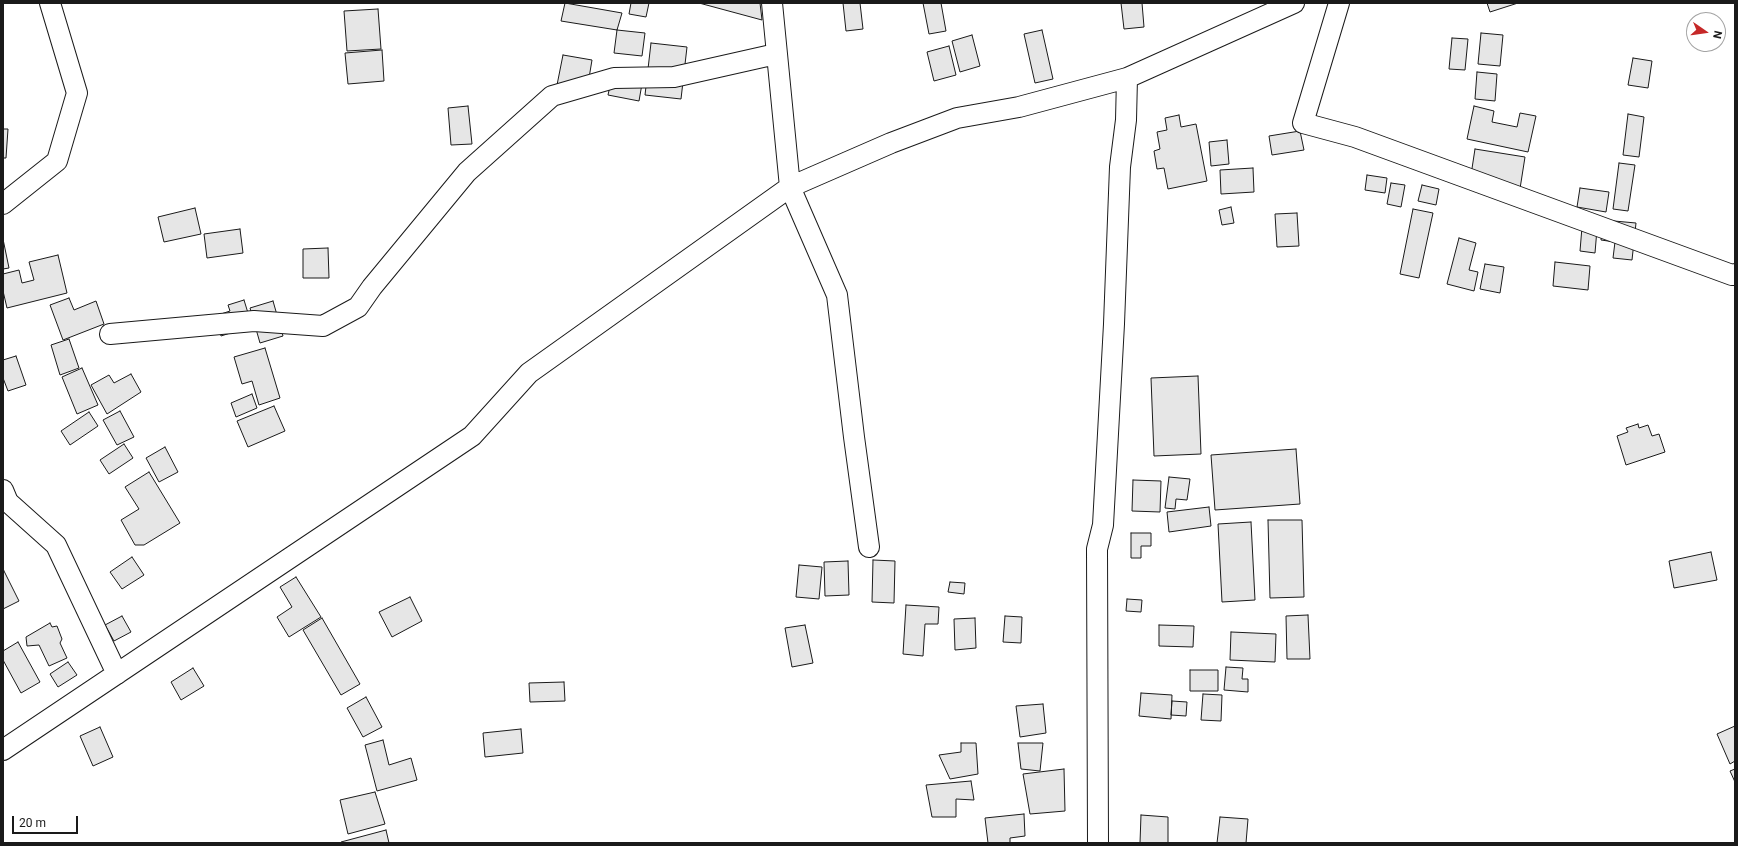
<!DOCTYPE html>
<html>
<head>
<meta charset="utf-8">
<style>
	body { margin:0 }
	#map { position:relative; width:1738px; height:846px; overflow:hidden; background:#fff; font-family:Roboto,sans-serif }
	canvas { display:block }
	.frame { position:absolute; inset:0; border:4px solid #1a1a1a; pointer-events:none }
	.north { position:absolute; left:1686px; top:12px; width:40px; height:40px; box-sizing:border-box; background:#fff; border:1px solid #a3a3a3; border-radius:50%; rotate:103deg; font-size:11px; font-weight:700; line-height:16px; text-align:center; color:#1a1a1a }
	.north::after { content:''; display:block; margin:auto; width:14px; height:18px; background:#c62828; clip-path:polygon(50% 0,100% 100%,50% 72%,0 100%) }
	.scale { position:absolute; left:12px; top:816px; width:66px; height:18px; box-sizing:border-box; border:2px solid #1a1a1a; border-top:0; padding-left:5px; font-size:12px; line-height:14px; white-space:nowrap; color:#1a1a1a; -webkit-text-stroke:3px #fff; paint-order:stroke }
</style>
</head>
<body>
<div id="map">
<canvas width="1738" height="846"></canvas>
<div class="frame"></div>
<div class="north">N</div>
<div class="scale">20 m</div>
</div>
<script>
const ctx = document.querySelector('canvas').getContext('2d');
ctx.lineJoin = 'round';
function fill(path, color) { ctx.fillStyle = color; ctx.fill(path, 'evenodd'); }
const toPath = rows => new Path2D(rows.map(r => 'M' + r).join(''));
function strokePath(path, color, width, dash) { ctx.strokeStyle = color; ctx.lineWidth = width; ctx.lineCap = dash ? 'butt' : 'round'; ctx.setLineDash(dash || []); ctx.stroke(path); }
const building = toPath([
	[565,3,622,13,617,30,561,21,565,3],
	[631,3,649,3,646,17,629,14,631,3],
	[699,3,760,3,762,20,699,3],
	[843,3,860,3,863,29,846,31,843,3],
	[923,3,941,3,946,31,929,34,923,3],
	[1121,3,1142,3,1144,27,1124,29,1121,3],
	[1487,3,1518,3,1490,12,1487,3],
	[378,9,381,49,347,51,344,11,378,9],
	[617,30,645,33,642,56,614,53,617,30],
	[1042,30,1053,79,1035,83,1024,34,1042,30],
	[1481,33,1503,35,1500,66,1478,64,1481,33],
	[972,35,980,66,960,72,952,41,972,35],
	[1452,38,1468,39,1465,70,1449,69,1452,38],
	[651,43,687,47,681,99,645,95,651,43],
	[949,46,956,75,934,81,927,52,949,46],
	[382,50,384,81,348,84,345,53,382,50],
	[563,55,592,60,587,90,557,85,563,55],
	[1633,58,1652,61,1648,88,1628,85,1633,58],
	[613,72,643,78,639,101,608,95,613,72],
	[1477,72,1497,74,1495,101,1475,99,1477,72],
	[468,106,472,144,451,145,448,108,468,106],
	[1474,106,1494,111,1492,122,1517,127,1520,113,1536,116,1528,152,1467,139,1474,106],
	[1628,114,1644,117,1639,157,1623,155,1628,114],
	[1179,115,1181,127,1196,124,1207,181,1168,189,1164,168,1157,169,1154,151,1160,149,1157,132,1167,130,1165,118,1179,115],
	[3,129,8,129,6,158,3,158,3,129],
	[1300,131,1304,150,1272,155,1269,136,1300,131],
	[1227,140,1229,164,1211,166,1209,142,1227,140],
	[1475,149,1525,157,1519,195,1469,188,1475,149],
	[1619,163,1635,165,1628,211,1613,209,1619,163],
	[1253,168,1254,192,1221,194,1220,170,1253,168],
	[1367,175,1387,178,1385,193,1365,190,1367,175],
	[1391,183,1405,185,1401,207,1387,204,1391,183],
	[1422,185,1439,189,1436,205,1418,201,1422,185],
	[1580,188,1609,192,1606,212,1577,207,1580,188],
	[1231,207,1234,223,1222,225,1219,210,1231,207],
	[195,208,201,234,164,242,158,217,195,208],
	[1413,209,1433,213,1419,278,1400,274,1413,209],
	[1297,213,1299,246,1277,247,1275,214,1297,213],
	[1583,215,1598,217,1595,253,1580,251,1583,215],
	[1603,220,1636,223,1632,260,1613,258,1615,242,1601,240,1603,220],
	[240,229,243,253,207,258,204,234,240,229],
	[1459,238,1476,243,1469,270,1478,272,1474,291,1447,284,1459,238],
	[3,239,9,268,3,269,3,239],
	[328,248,329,278,303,278,303,249,328,248],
	[58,255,67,293,7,308,3,291,3,274,19,270,22,283,34,280,29,262,58,255],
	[1555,262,1590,266,1588,290,1553,286,1555,262],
	[1485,264,1504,267,1500,293,1480,289,1485,264],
	[69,298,74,310,96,301,104,324,63,340,50,305,69,298],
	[244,300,252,326,221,336,215,316,230,311,228,305,244,300],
	[273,301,283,336,260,343,250,308,273,301],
	[69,339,79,368,60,375,51,345,69,339],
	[265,348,280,398,259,405,252,381,242,384,234,357,265,348],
	[16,356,26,385,8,391,3,378,3,360,16,356],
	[82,368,98,405,77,414,62,377,82,368],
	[131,374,141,392,107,414,91,385,109,375,114,383,131,374],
	[1198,376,1201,454,1154,456,1151,378,1198,376],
	[252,394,257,408,236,417,231,403,252,394],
	[274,406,285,431,248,447,237,421,274,406],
	[120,411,134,437,117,445,103,420,120,411],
	[89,412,98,426,70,445,61,431,89,412],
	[1638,424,1639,428,1648,425,1652,436,1659,434,1665,452,1626,465,1617,436,1628,432,1626,428,1638,424],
	[124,444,133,458,109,474,100,460,124,444],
	[165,447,178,472,159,482,146,458,165,447],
	[1296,449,1300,504,1215,510,1211,455,1296,449],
	[149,472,180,523,144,545,135,545,121,520,139,509,125,487,149,472],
	[1169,477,1190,479,1187,500,1176,499,1175,509,1165,508,1169,477],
	[1133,480,1161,481,1160,512,1132,511,1133,480],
	[1209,507,1211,526,1169,532,1167,512,1209,507],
	[1268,520,1302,520,1304,597,1270,598,1268,520],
	[1251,522,1255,600,1222,602,1218,524,1251,522],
	[1131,533,1151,533,1151,546,1141,546,1141,558,1131,558,1131,533],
	[1711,552,1717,580,1674,588,1669,561,1711,552],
	[132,557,144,575,122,589,110,572,132,557],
	[873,560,895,561,894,603,872,602,873,560],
	[848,561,849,595,825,596,824,562,848,561],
	[799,565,822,567,819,599,796,597,799,565],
	[4,571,19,601,3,609,3,572,4,571],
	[296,577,321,617,289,637,277,617,292,607,280,587,296,577],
	[950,582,965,583,964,594,948,592,950,582],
	[410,597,422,621,392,637,379,612,410,597],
	[1127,599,1142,600,1141,612,1126,611,1127,599],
	[906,605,939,607,938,624,925,624,923,656,903,654,906,605],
	[1308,615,1310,659,1287,659,1286,616,1308,615],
	[122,616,131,632,114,641,105,625,122,616],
	[1005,616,1022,617,1021,643,1003,642,1005,616],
	[322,618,360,684,341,695,303,630,322,618],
	[975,618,976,648,955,650,954,619,975,618],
	[50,623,52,627,57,626,62,639,60,643,67,658,49,666,39,645,27,646,26,637,50,623],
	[805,625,813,663,792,667,785,628,805,625],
	[1159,625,1194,626,1193,647,1159,646,1159,625],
	[1231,632,1276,634,1275,662,1230,660,1231,632],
	[18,642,40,682,21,693,3,660,3,651,18,642],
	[68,662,77,675,58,687,50,674,68,662],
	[1226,667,1243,668,1242,679,1248,679,1248,692,1224,690,1226,667],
	[193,668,204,686,181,700,171,682,193,668],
	[1190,670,1218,670,1218,691,1190,691,1190,670],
	[564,682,565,701,530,702,529,683,564,682],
	[1141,693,1172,695,1171,719,1139,716,1141,693],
	[1203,694,1222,695,1221,721,1201,720,1203,694],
	[366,697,382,727,363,737,347,708,366,697],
	[1172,701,1187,702,1186,716,1171,715,1172,701],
	[1043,704,1046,733,1020,737,1016,706,1043,704],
	[1735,726,1735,761,1730,764,1717,734,1735,726],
	[100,727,113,757,93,766,80,736,100,727],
	[521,729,523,753,485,757,483,733,521,729],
	[383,740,389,765,411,758,417,780,377,791,365,745,383,740],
	[961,743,976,743,978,774,950,779,939,755,961,752,961,743],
	[1018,743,1043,743,1040,771,1021,769,1018,743],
	[1064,769,1065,811,1030,814,1023,774,1064,769],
	[1735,769,1735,782,1730,771,1735,769],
	[971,781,974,800,956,799,956,817,932,817,926,785,971,781],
	[375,792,385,824,348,834,340,800,375,792],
	[1024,814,1025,836,1010,838,1010,843,988,843,985,818,1024,814],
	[1141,815,1168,817,1168,843,1140,843,1141,815],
	[1220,817,1248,819,1246,843,1217,843,1220,817],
	[386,830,389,843,341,843,341,842,386,830]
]);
fill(building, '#e6e6e6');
strokePath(building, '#1a1a1a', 1);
const street = toPath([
	[772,3,790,187,837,295,854,437,869,547],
	[1339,3,1303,123,1355,137,1732,275,1735,274],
	[3,204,57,161,77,93,50,3],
	[110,334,254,321,323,326,358,307,372,287,467,172,552,96,614,78,674,77,776,54],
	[3,490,8,502,56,545,117,674],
	[3,750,472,436,529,373,790,187,891,143,957,118,1019,107,1127,78,1294,3],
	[1098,843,1097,549,1103,525,1114,324,1120,167,1126,120,1127,78]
]);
strokePath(street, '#1a1a1a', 22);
strokePath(street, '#fff', 20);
</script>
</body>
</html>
